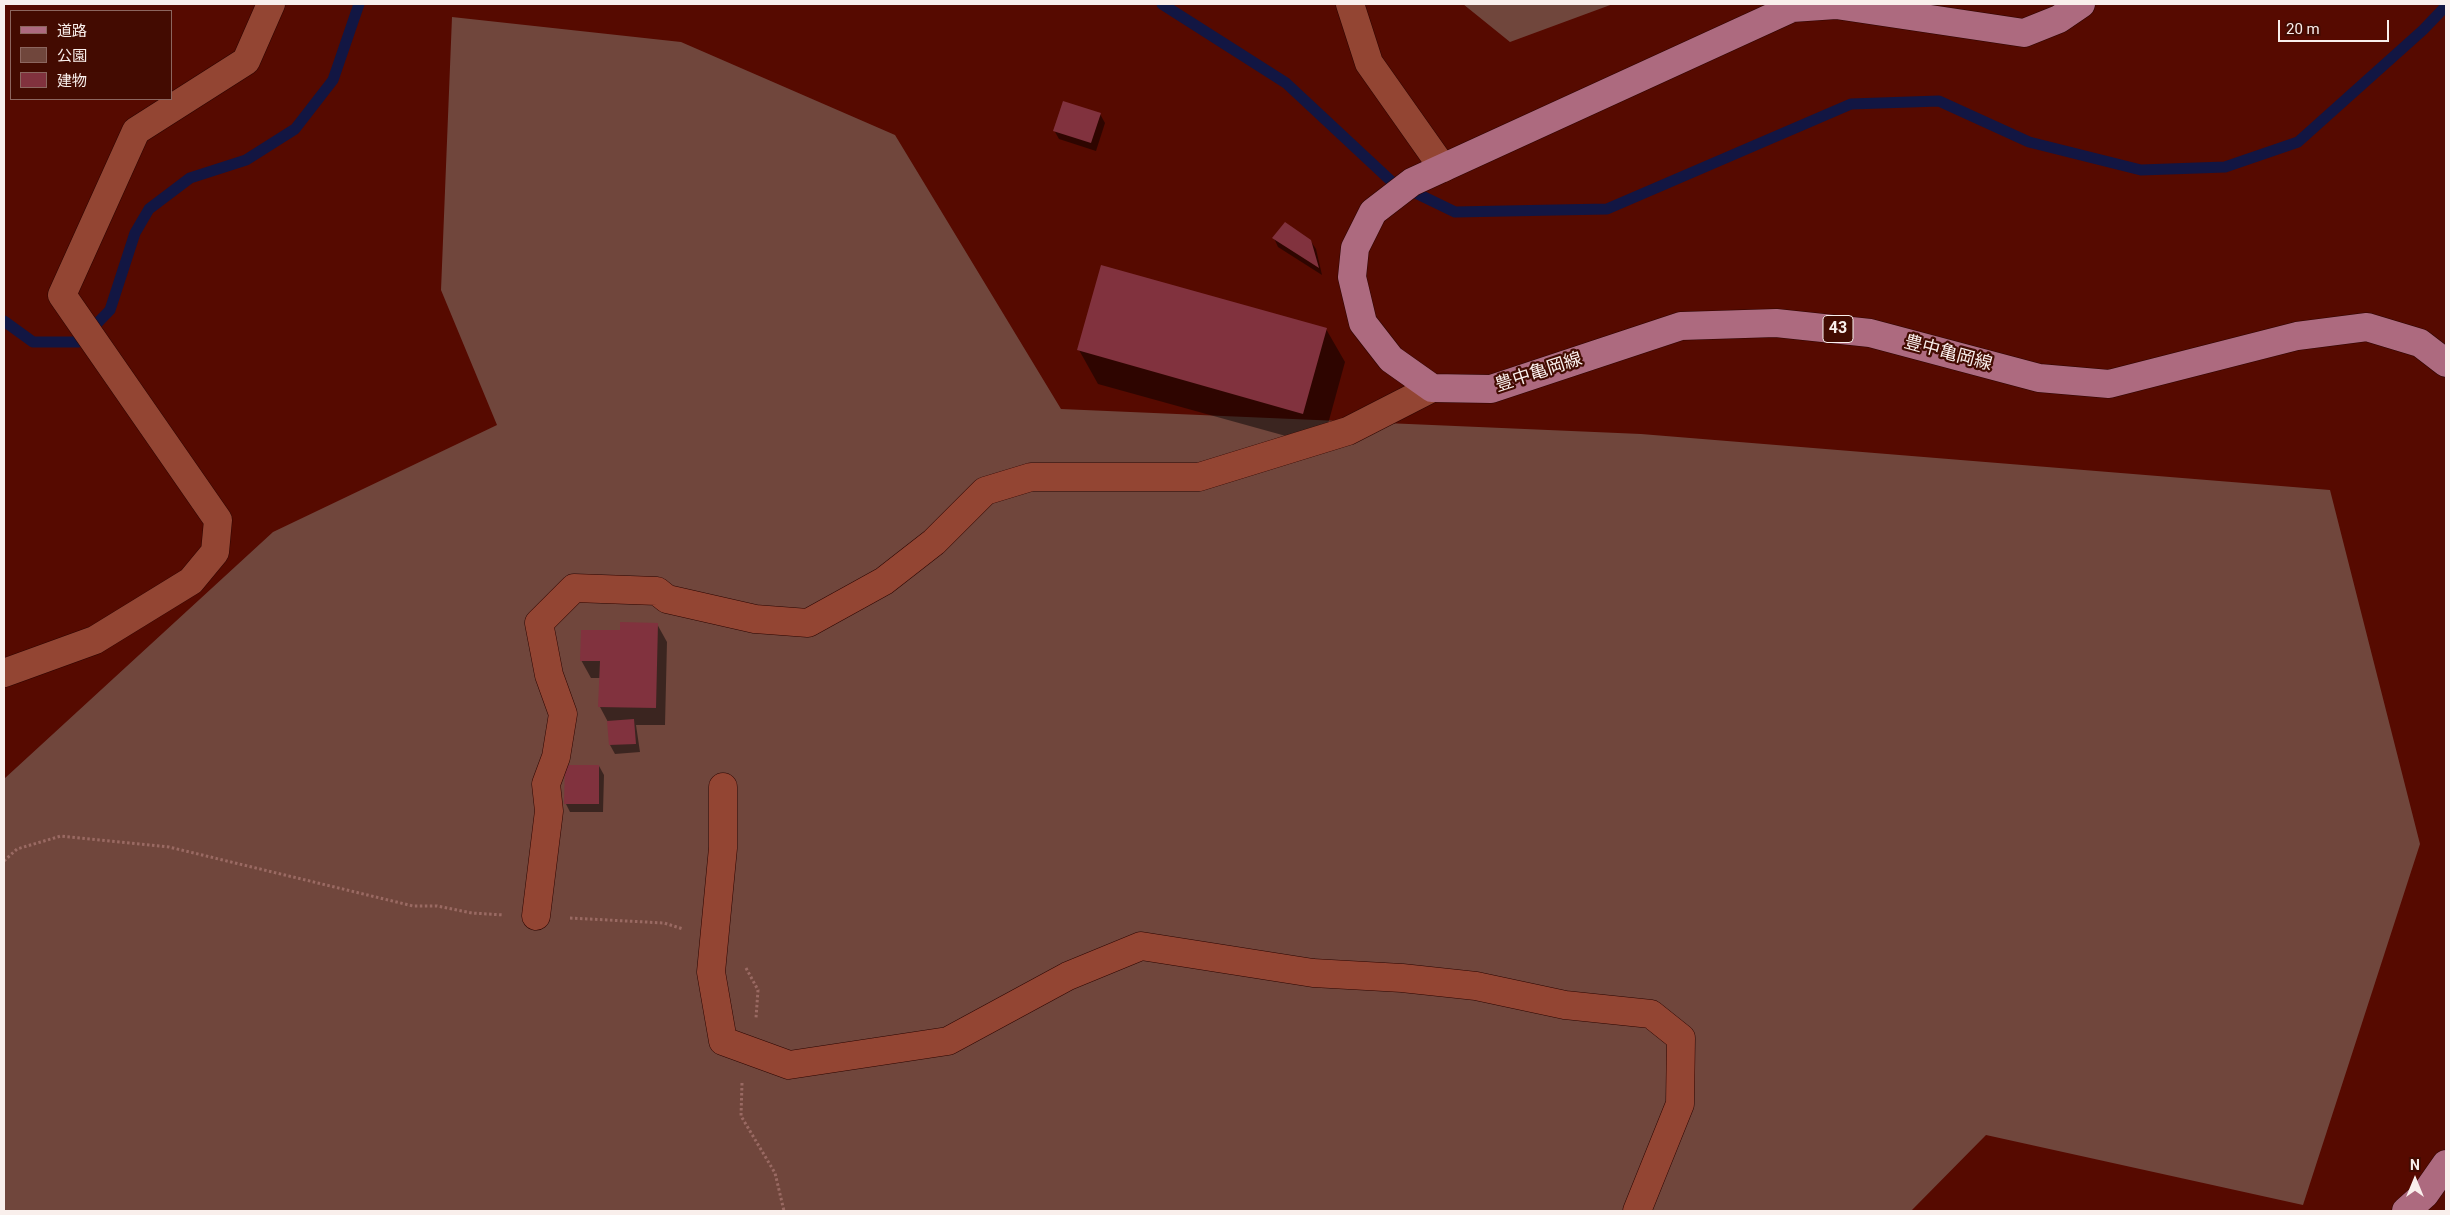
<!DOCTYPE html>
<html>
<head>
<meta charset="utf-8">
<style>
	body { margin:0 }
	#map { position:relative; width:2450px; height:1215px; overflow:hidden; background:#560a00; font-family:Roboto,"Noto Sans JP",sans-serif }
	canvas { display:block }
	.frame { position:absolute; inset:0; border:5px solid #f9efec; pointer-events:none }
	.legend { position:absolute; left:10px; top:10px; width:162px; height:90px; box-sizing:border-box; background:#430b01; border:1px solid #8c665f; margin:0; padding:6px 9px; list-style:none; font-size:15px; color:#f9efec }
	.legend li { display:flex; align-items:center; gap:10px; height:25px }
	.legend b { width:25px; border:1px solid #8c665f }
	.north { position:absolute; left:2390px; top:1155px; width:50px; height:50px; -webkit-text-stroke:4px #430b01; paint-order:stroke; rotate:0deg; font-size:14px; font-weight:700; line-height:20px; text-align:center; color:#f9efec }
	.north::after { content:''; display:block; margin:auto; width:18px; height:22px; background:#f9efec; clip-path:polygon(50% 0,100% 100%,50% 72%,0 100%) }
	.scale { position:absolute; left:2278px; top:20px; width:111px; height:22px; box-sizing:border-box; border:2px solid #f9efec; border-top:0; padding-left:6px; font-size:15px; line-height:18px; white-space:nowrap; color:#f9efec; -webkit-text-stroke:4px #430b01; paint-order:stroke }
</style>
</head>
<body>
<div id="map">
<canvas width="2450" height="1215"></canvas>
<div class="frame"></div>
<ul class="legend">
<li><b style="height:6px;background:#ad6a7f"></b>道路</li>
<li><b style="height:14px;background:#70463c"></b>公園</li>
<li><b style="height:14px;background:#81323e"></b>建物</li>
</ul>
<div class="north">N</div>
<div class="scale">20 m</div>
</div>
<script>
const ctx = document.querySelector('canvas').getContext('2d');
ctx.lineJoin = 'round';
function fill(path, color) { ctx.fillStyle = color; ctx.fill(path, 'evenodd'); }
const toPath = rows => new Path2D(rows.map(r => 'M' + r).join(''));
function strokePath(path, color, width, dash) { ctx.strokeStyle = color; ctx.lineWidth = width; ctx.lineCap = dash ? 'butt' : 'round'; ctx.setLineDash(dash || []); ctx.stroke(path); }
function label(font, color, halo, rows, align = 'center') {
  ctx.font = font + ' Roboto,"Noto Sans JP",sans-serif'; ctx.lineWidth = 4.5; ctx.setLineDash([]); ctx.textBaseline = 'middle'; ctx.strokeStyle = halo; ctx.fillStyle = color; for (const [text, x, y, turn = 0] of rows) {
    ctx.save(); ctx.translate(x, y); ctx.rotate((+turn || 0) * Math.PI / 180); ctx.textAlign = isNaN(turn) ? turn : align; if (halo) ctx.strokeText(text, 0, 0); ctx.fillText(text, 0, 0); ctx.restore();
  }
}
fill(toPath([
	[1463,4,1613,4,1510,42],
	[452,17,681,42,895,135,1061,409,1641,434,2330,490,2420,844,2303,1205,1986,1135,1911,1211,4,1211,4,779,273,532,497,425,441,290]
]), '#70463c');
fill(toPath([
	[1100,114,1105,123,1096,151,1059,139,1054,130],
	[1274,238,1310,240,1316,249,1322,275,1278,247],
	[1326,329,1345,362,1322,446,1098,384,1079,350],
	[657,624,667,642,665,725,636,725,640,752,615,754,610,745,608,722,600,707,601,678,591,678,581,660,622,632],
	[599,766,604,775,603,812,570,812,566,804]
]), '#0007');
strokePath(toPath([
	[1162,4,1286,83,1391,181,1455,212,1607,209,1851,104,1939,101,2029,142,2141,170,2225,167,2298,142,2423,30,2446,6],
	[4,321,33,342,79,342,110,310,135,233,149,209,190,178,246,160,295,129,333,80,359,4]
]), '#121643', 11);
fill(toPath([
	[1063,101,1101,113,1091,143,1053,131],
	[1285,222,1311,240,1319,268,1272,238],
	[1101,265,1327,328,1303,414,1077,350],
	[620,622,658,623,656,708,598,707,600,661,580,661,581,630,620,630],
	[634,719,636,744,609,745,607,721],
	[565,765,599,765,599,804,564,804]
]), '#81323e');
const street = toPath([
	[1350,4,1369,63,1443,168],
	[4,673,95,640,191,581,215,552,218,520,62,295,136,131,246,61,271,4],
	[723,787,723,848,711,972,723,1041,789,1065,948,1041,1068,976,1141,946,1313,973,1402,978,1476,986,1565,1005,1651,1014,1681,1038,1680,1104,1637,1211],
	[536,916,549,811,546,784,556,757,563,714,549,675,539,623,574,588,657,591,667,599,755,619,808,623,884,581,934,542,985,491,1031,477,1199,477,1348,431,1432,388]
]);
const primary = toPath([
	[2081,4,2059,19,2024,33,1836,5,1792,8,1412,182,1373,212,1355,248,1352,277,1363,323,1391,359,1432,388,1491,389,1681,326,1776,323,1870,333,2039,378,2109,384,2297,336,2367,327,2420,343,2446,363],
	[2406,1211,2425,1194,2446,1164]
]);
strokePath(street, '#2b0501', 29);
strokePath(primary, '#2b0501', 29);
strokePath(toPath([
	[4,861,17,849,61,836,169,847,413,906,437,906,472,913,504,915],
	[570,918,664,923,683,929],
	[746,968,758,990,756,1018],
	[742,1083,741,1116,775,1173,784,1211]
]), '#9a6a63', 3, [2.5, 2.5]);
strokePath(street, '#934533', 28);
strokePath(primary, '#ad6a7f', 28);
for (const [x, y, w] of [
	[1838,329,30]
]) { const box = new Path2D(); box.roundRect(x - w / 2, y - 13.5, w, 27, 4); ctx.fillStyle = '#430b01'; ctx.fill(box); strokePath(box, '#f9efec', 1); }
label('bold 16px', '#f9efec', null, [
	["43",1838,329]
]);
label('18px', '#f9efec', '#430b01', [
	["豊中亀岡線",1948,354,15],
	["豊中亀岡線",1539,373,-18]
]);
</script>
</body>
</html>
